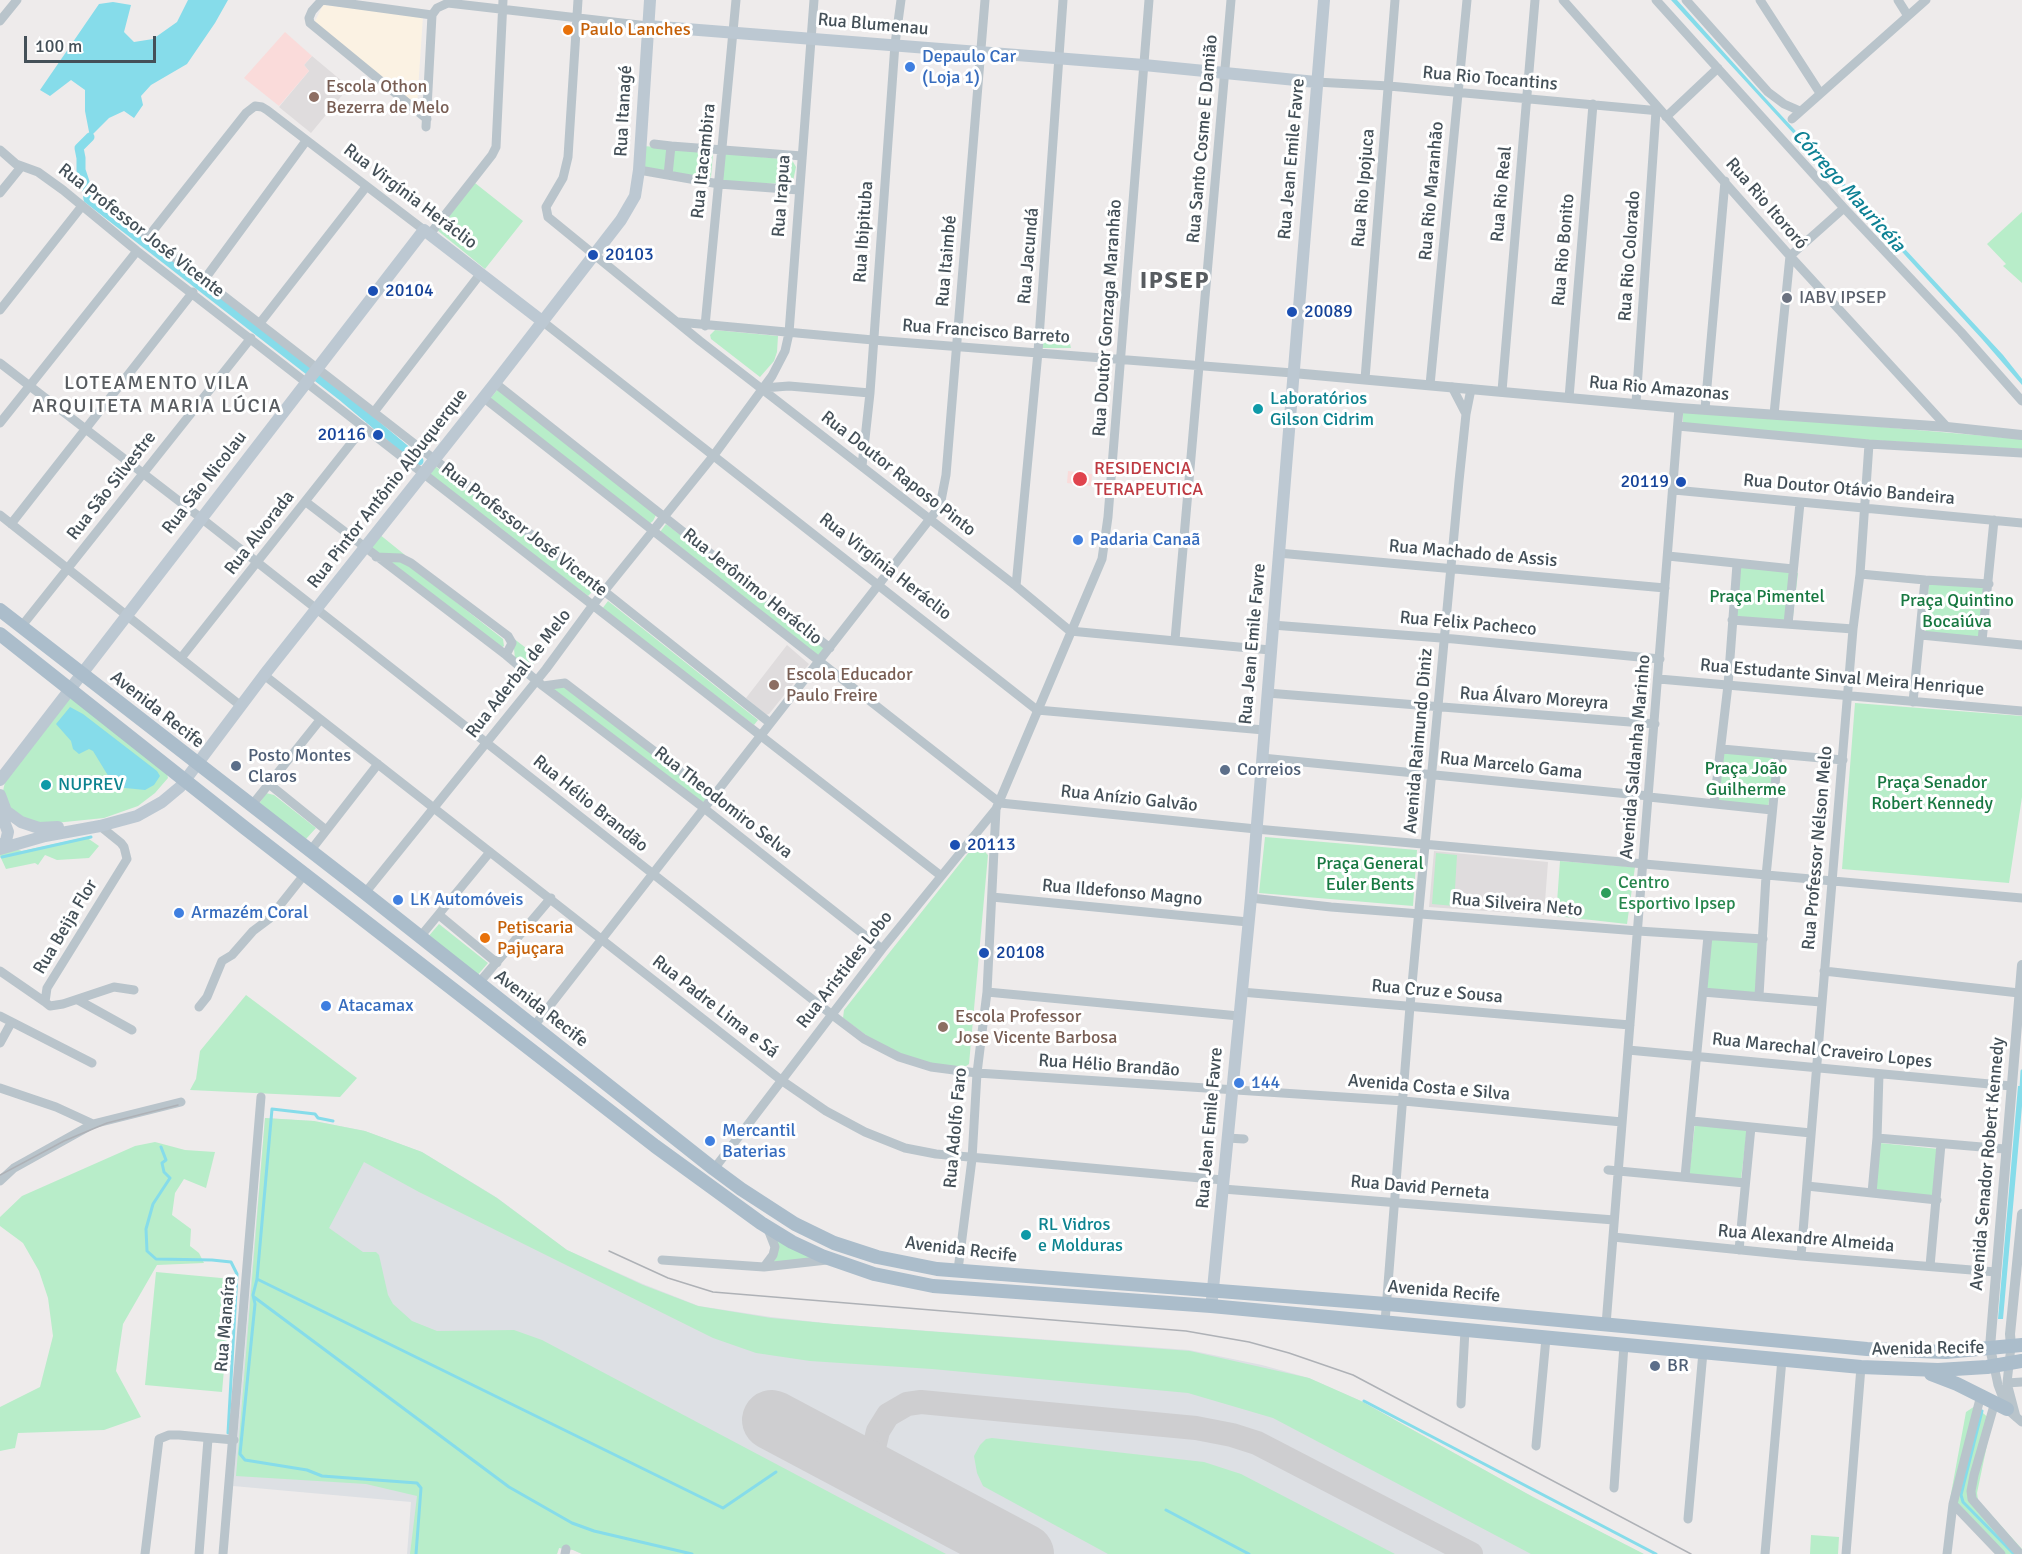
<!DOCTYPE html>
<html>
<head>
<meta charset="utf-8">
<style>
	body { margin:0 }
	#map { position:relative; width:2022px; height:1554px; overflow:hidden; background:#eeebeb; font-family:Signika,sans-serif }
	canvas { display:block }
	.scale { position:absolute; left:24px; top:36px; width:132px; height:27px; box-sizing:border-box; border:3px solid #445058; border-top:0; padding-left:8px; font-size:18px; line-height:21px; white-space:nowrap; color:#445058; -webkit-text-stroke:4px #fff; paint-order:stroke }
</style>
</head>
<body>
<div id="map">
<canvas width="2022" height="1554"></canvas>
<div class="scale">100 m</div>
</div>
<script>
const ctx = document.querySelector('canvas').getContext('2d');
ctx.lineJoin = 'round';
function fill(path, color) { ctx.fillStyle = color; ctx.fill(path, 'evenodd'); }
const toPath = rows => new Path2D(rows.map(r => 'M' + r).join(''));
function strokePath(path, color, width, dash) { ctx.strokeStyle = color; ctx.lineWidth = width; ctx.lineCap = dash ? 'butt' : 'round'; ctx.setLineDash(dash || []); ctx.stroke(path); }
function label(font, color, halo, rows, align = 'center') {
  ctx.font = font + ' Signika,sans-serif'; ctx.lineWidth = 6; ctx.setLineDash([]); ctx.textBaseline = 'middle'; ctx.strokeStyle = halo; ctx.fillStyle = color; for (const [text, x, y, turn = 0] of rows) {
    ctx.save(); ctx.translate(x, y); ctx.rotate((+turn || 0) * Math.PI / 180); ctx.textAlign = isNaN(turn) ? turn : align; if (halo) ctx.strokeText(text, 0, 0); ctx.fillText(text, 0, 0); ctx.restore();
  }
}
fill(toPath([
	[323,5,423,16,417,105,314,23]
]), '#fbf2e3');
fill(toPath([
	[312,56,349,87,311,133,279,107,309,71,304,65],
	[787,645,809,664,769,714,766,715,746,698],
	[1434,851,1548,862,1544,915,1429,907]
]), '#dfdcdd');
fill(toPath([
	[285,32,312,56,304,65,309,71,279,106,244,78],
	[1068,471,1092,474,1091,486,1067,483]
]), '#fadbda');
fill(toPath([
	[265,1118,314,1121,365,1131,422,1152,496,1197,567,1250,643,1284,699,1306,771,1317,834,1324,1189,1350,1262,1365,1309,1378,1361,1401,1524,1492,1643,1554,582,1554,573,1550,559,1548,557,1554,407,1554,411,1502,233,1486]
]), '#dde0e4');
fill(toPath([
	[643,146,710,151,713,153,711,177,710,178,643,168],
	[721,153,792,160,796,167,793,181,790,183,756,184,721,181],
	[475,183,523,221,485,269,437,230],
	[2022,212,2022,283,2003,266,2006,264,1987,244],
	[715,330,778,336,777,352,774,361,760,377,711,339,710,335],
	[1045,334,1049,340,1069,340,1071,348,1041,348,1043,335],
	[498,389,656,515,653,521,648,525,489,400],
	[1683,410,2022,439,2022,449,1868,440,1683,423],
	[435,466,593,587,592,592,588,596,429,476],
	[666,524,827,647,820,658,660,532],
	[379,534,405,555,373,553,367,548],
	[382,560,404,561,503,639,504,646,501,648],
	[1740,567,1798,573,1792,625,1735,622],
	[1929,582,1988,586,1983,641,1925,636],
	[608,601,758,720,754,725,602,609],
	[513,638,539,658,527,671,515,659],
	[565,684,710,794,702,804,548,686],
	[69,699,72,699,167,774,168,778,155,793,138,806,104,818,45,824,14,816,3,791,5,782],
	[1855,703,2022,716,2022,797,2009,883,1842,869],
	[1723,751,1776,757,1768,807,1718,802],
	[266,793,274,795,316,828,306,839,302,840,259,804],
	[86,837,99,846,89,858,57,860,45,855,38,865,35,863,6,869,0,856,0,853,13,848,22,851],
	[1265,837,1417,850,1413,906,1259,893],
	[973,847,981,848,988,855,969,1064,960,1070,902,1056,871,1039,843,1018,844,1010],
	[1436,853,1457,855,1454,906,1432,904],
	[1560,861,1635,867,1627,924,1556,916],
	[439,924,488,963,476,977,427,938],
	[1711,939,1760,942,1755,994,1706,990],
	[246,995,357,1078,340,1097,190,1090,196,1079,200,1051],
	[265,1118,314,1121,365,1131,422,1152,497,1198,567,1250,643,1285,698,1306,771,1318,834,1324,1190,1351,1309,1378,1361,1401,1533,1497,1644,1554,1531,1554,1273,1418,1188,1393,932,1369,810,1361,756,1353,713,1338,419,1192,364,1162,329,1228,363,1252,376,1252,379,1255,388,1295,393,1304,412,1321,437,1331,514,1330,542,1340,946,1554,582,1554,573,1550,559,1548,557,1554,410,1554,417,1496,366,1484,236,1476],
	[1695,1124,1747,1130,1741,1179,1689,1175],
	[155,1142,185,1150,215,1152,206,1188,184,1179,175,1193,172,1215,191,1229,190,1246,199,1253,204,1263,157,1265,123,1324,116,1371,141,1417,104,1430,18,1433,15,1448,0,1451,0,1407,40,1387,53,1336,48,1298,39,1271,23,1243,0,1226,0,1217,22,1196,135,1146],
	[1880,1143,1939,1149,1934,1196,1875,1191],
	[773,1235,821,1258,768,1264],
	[156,1272,232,1279,222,1392,145,1385],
	[1975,1406,1992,1421,1977,1493,1978,1500,2022,1549,2022,1554,2004,1554,1950,1499,1966,1412],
	[992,1438,1204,1462,1241,1474,1395,1554,1108,1554,983,1486,977,1473,974,1456,980,1445,986,1439],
	[1811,1535,1839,1537,1838,1554,1810,1554]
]), '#b8edc9');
fill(toPath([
	[188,0,228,0,215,23,187,64,151,85,141,96,143,105,134,118,124,111,109,118,90,137,85,111,85,90,71,80,50,96,40,90,99,4,113,2,131,5,124,32,134,42,153,39,177,22],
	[1671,0,1677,0,1756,88,2003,355,2022,379,2022,385,1982,339],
	[70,707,83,714,157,771,160,776,154,785,145,790,115,787,93,751,89,749,79,754,73,749,71,741,56,724],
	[2018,1086,2022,1086,2022,1106,2003,1319,1998,1319]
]), '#86dcea');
strokePath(toPath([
	[2,857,91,837],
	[2021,1088,2022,1071],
	[333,1121,318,1118,315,1114,272,1109,257,1279,253,1295,255,1304,240,1454,245,1460,307,1470,322,1476,417,1483,421,1488,416,1554],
	[161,1147,166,1160,162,1163,164,1172,170,1178,153,1204,146,1229,147,1251,156,1259,212,1260,231,1262,237,1274,228,1433],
	[257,1279,723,1508,776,1472],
	[254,1297,509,1487,572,1523,594,1531,692,1554],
	[1364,1401,1656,1554],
	[1982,1411,1961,1495,1963,1502,2013,1553],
	[1166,1510,1249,1554]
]), '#86dcea', 3);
strokePath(toPath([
	[90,137,79,148,81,158,81,170,86,185,88,199,344,398,419,461]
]), '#86dcea', 9);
strokePath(toPath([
	[902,1489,887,1478,879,1468,874,1448,878,1431,888,1415,907,1404,921,1402,1196,1428,1232,1435,1257,1443,1471,1554]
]), '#ceced0', 24);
strokePath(toPath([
	[772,1420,1024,1554]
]), '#ceced0', 60);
strokePath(toPath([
	[578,0,568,157,563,178,546,207,548,217,700,341,1016,586,1070,631,1270,650],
	[1563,0,1790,256,1947,427],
	[1656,0,1844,208,1961,332,2022,401],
	[1686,0,1768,92,1784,104,1800,111],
	[1760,0,1820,93],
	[1898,0,1908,16],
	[432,15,437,8,448,3,648,26],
	[0,21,17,0],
	[1316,82,1389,86,1660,111],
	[1666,117,1718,68],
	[427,119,310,23,309,18,312,11,322,0,432,15],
	[1792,119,1926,0],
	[426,127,432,15],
	[654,144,671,146],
	[0,150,16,164,38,172,63,190,137,251,940,875],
	[639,170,719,184,799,190],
	[668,175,671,146,802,156],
	[0,193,21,167],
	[102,198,148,237,604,591,770,723],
	[430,234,492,155,496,147,503,0],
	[148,237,246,113,255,106,262,107,267,110,424,230],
	[204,280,306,141],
	[0,310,82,206],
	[542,321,1037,710,1264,730],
	[678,322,873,340,1293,373],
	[260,323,366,187],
	[705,326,736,0],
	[0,363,201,518,831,1014,864,1039,899,1057,931,1067,977,1073,1404,1101,1622,1122],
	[1365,379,1395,0],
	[495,383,830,648],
	[1430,385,1467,0],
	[1452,387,1466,414],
	[763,388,789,386,870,393],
	[1502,391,1535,0],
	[484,398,1000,803],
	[1569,398,1593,104],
	[1636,403,1656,111],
	[1705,409,1725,181],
	[374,412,481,273],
	[1774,414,1790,256,1844,208],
	[0,423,137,251],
	[1678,426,1869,444,2022,453],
	[862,466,870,393,895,44,901,0],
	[1674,490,2022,523],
	[306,502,506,655,543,686,700,805,882,949],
	[0,515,241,706],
	[11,524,193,292],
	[1278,553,1665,588],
	[1668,556,1793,569],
	[376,557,401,558,411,563,508,636,512,643,506,655],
	[1860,574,1925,580,1989,584],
	[1016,586,1038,352,1063,0],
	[1732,620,1853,629],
	[1788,624,1800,503],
	[1272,625,1454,639,1660,659],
	[21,627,251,338],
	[1921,635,2022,645],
	[1175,640,1231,0],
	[1982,641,1994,520],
	[181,658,364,427],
	[264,675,781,1080,826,1111,865,1132,905,1148,936,1154,1223,1180],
	[1659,679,2022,711],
	[543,686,565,683,713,796],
	[1267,693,1655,724],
	[1913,702,1925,580],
	[1722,749,1843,760],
	[1262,758,1649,796],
	[269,784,326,830],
	[1649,797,1772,810],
	[1000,803,1256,829,2022,898],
	[1714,804,1728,685,1737,564],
	[252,805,320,720],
	[100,826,121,843,124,847,127,859,47,988,45,1002,50,1006,63,1004,114,987,134,990],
	[965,849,984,842,993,847,994,852],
	[311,850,378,764],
	[365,893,546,669,593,605,714,455,772,376,785,351,789,333,814,0],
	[992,897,1248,922],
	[1251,898,1331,907,1638,931,1763,939],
	[439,915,497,963],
	[420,937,490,852],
	[0,971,45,1002],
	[1824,971,2019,993],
	[478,984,551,898],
	[987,992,1239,1016],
	[1241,992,1630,1025],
	[1703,992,1821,1002],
	[1759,996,1766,876,1778,755],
	[78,1000,132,1030],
	[199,1007,207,997,222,961,232,955,253,931,269,919,304,875],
	[0,1016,92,1063],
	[534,1026,940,506,946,475,985,0],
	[0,1043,11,1023],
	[1628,1050,2011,1086],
	[0,1088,56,1107,93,1124],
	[1692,1121,1811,1133],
	[1227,1138,1244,1139],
	[1877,1138,2005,1149],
	[714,1169,882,949,996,809,1102,559,1108,517,1149,0],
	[1608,1170,1745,1183],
	[1685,1177,1708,936],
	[0,1181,14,1168,93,1124,181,1102],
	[1807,1186,1937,1200],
	[1223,1189,1614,1220],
	[1872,1193,1877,1138,1879,1074],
	[1613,1237,1801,1256,1996,1272],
	[1739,1250,1751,1127],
	[1801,1256,1853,629,1860,574,1869,444],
	[662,1260,764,1267,827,1260],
	[1930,1266,1941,1144],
	[764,1267,773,1255,775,1247,768,1229],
	[958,1270,972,1159,977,1073,987,992,996,809],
	[1385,1322,1410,1006,1459,481,1466,414,1471,389],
	[1606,1325,1679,408],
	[2011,1346,2007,1383,2016,1417],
	[1994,1366,1998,1385,2007,1409,2022,1422],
	[2007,1383,2022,1382],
	[1995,1402,1974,1475,1971,1491,1972,1499,2020,1554],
	[1461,1404,1465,1330],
	[1536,1446,1546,1338],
	[1614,1488,1624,1345],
	[1953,1504,2001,1554],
	[1688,1519,1703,1352],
	[145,1554,159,1439,169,1435,179,1435,234,1440],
	[199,1554,208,1439],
	[223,1554,261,1097],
	[565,1554,566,1549],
	[1765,1554,1782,1359],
	[1846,1554,1861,1367],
	[1947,1554,1953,1504,1981,1395]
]), '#b9c4cb', 9);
strokePath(toPath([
	[1293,373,1679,408,1947,427,2022,435],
	[2011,1346,2010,1334,2022,1214],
	[1994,1366,1990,1348,1991,1335,2022,965]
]), '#b9c4cb', 10);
strokePath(toPath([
	[648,26,1144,65,1316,82],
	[0,780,424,230,542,321],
	[0,795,6,811,21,822,39,828,58,827],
	[0,811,8,832,6,841,0,846],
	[0,849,45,836,100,826,137,816,162,802,180,787,264,675,495,383,621,220,635,196,639,170,650,0],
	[1212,1299,1251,898,1324,0]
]), '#bcc8d2', 12);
strokePath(toPath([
	[0,610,365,893,714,1169,741,1189,795,1224,834,1243,877,1257,937,1269,1399,1305,1867,1349,1946,1352,2022,1345],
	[0,634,245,828,655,1146,761,1223,792,1242,822,1256,874,1274,933,1286,1211,1306,1861,1367,1938,1370,1987,1367,2022,1361],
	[1931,1374,1957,1384,2007,1409]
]), '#abbdcb', 14);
strokePath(toPath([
	[0,1175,64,1141,107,1123,178,1105],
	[609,1251,668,1278,713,1292,1186,1331,1249,1342,1289,1353,1353,1375,1691,1554]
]), '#aeb1b6', 1.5);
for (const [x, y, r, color] of [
	[568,30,6,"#e8710a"],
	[910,67,6,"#3f7fe0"],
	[314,97,6,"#8d6e63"],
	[593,255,6,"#1a4fb4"],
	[373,291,6,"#1a4fb4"],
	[1787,298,6,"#6b7280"],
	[1292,312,6,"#1a4fb4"],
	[1258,409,6,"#0f9aa8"],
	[378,435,6,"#1a4fb4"],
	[1080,479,8,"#e0444e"],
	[1681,482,6,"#1a4fb4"],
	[1078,540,6,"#3f7fe0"],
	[774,685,6,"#8d6e63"],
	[236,766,6,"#5c6f8a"],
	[1225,770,6,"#5c6f8a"],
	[46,785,6,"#0f9aa8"],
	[955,845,6,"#1a4fb4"],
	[1606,893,6,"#2e9e5b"],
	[398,900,6,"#3f7fe0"],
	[179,913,6,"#3f7fe0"],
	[485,938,6,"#e8710a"],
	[984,953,6,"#1a4fb4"],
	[326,1006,6,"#3f7fe0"],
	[943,1027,6,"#8d6e63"],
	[1239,1083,6,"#3f7fe0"],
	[710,1141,6,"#3f7fe0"],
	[1026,1235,6,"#0f9aa8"],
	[1655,1366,6,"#5c6f8a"]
]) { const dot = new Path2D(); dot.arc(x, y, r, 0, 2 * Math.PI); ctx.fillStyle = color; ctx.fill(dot); strokePath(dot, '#fff', 2); }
label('18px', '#445058', '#fff', [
	["Rua Blumenau",873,25,5],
	["Rua Rio Tocantins",1490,79,5],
	["Rua Itanagé",624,111,-87],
	["Rua Santo Cosme E Damião",1203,139,-85],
	["Rua Jean Emile Favre",1292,159,-85],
	["Rua Itacambira",704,161,-84],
	["Rua Rio Ipojuca",1364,188,-85],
	["Rua Rio Maranhão",1432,191,-85],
	["Rua Rio Real",1502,194,-85],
	["Rua Irapua",782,196,-86],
	["Rua Virgínia Heráclio",410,197,37],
	["Rua Rio Itororó",1766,204,49],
	["Rua Professor José Vicente",141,231,38],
	["Rua Ibipituba",864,232,-86],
	["Rua Rio Bonito",1564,250,-85],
	["Rua Jacundá",1029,256,-85],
	["Rua Rio Colorado",1630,256,-86],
	["Rua Itaimbé",947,261,-85],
	["Rua Doutor Gonzaga Maranhão",1108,318,-86],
	["Rua Francisco Barreto",986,332,4],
	["Rua Rio Amazonas",1659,389,5],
	["Rua Doutor Raposo Pinto",898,474,38],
	["Rua São Nicolau",205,483,-52],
	["Rua São Silvestre",112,486,-52],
	["Rua Pintor Antônio Albuquerque",388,489,-52],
	["Rua Doutor Otávio Bandeira",1849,490,5],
	["Rua Professor José Vicente",524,530,38],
	["Rua Alvorada",260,533,-52],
	["Rua Machado de Assis",1473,554,5],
	["Rua Virgínia Heráclio",885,567,38],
	["Rua Jerônimo Heráclio",752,587,39],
	["Rua Felix Pacheco",1468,624,5],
	["Rua Jean Emile Favre",1253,644,-85],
	["Rua Aderbal de Melo",519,674,-52],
	["Rua Estudante Sinval Meira Henrique",1842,678,5],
	["Rua Álvaro Moreyra",1534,699,4],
	["Avenida Recife",157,710,38],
	["Avenida Raimundo Diniz",1419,741,-85],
	["Avenida Saldanha Marinho",1636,757,-85],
	["Rua Marcelo Gama",1511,766,6],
	["Rua Anízio Galvão",1129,799,6],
	["Rua Theodomiro Selva",723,803,38],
	["Rua Hélio Brandão",590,804,39],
	["Rua Professor Nélson Melo",1818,848,-85],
	["Rua Ildefonso Magno",1122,893,5],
	["Rua Silveira Neto",1517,905,5],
	["Rua Beija Flor",66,927,-59],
	["Rua Aristides Lobo",845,970,-52],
	["Rua Cruz e Sousa",1437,992,5],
	["Rua Padre Lima e Sá",715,1007,38],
	["Avenida Recife",541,1009,38],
	["Rua Marechal Craveiro Lopes",1822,1051,6],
	["Rua Hélio Brandão",1109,1066,4],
	["Avenida Costa e Silva",1429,1088,5],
	["Rua Adolfo Faro",956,1128,-85],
	["Rua Jean Emile Favre",1210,1128,-85],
	["Avenida Senador Robert Kennedy",1988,1164,-85],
	["Rua David Perneta",1420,1188,5],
	["Rua Alexandre Almeida",1806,1239,5],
	["Avenida Recife",961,1250,7],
	["Avenida Recife",1444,1292,5],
	["Rua Manaíra",226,1324,-85],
	["Avenida Recife",1928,1349,-1]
]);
label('18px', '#c56008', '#fff', [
	["Paulo Lanches",580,30],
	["Petiscaria",497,928],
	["Pajuçara",497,949]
], 'left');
label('18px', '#366cbe', '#fff', [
	["Depaulo Car",922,57],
	["(Loja 1)",922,78],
	["Padaria Canaã",1090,540],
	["LK Automóveis",410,900],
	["Armazém Coral",191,913],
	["Atacamax",338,1006],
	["144",1251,1083],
	["Mercantil",722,1131],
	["Baterias",722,1152]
], 'left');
label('18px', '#785e54', '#fff', [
	["Escola Othon",326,87],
	["Bezerra de Melo",326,108],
	["Escola Educador",786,675],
	["Paulo Freire",786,696],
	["Escola Professor",955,1017],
	["Jose Vicente Barbosa",955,1038]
], 'left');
label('18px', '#164399', '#fff', [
	["20103",605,255],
	["20104",385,291],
	["20089",1304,312],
	["20116",366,435,"right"],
	["20119",1669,482,"right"],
	["20113",967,845],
	["20108",996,953]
], 'left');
label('18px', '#5b616d', '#fff', [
	["IABV IPSEP",1799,298]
], 'left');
label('18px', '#0d838f', '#fff', [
	["Laboratórios",1270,399],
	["Gilson Cidrim",1270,420],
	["NUPREV",58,785],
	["RL Vidros",1038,1225],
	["e Molduras",1038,1246]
], 'left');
label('18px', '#be3a42', '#fff', [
	["RESIDENCIA",1094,469],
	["TERAPEUTICA",1094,490]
], 'left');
label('18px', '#177841', '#fff', [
	["Praça Pimentel",1767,597],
	["Praça Quintino",1957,601],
	["Bocaiúva",1957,622],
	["Praça João",1746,769],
	["Guilherme",1746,790],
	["Praça Senador",1932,783],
	["Robert Kennedy",1932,804],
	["Praça General",1370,864],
	["Euler Bents",1370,885]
]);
label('18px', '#4e5e75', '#fff', [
	["Posto Montes",248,756],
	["Claros",248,777],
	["Correios",1237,770],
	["BR",1667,1366]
], 'left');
label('18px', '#27864d', '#fff', [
	["Centro",1618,883],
	["Esportivo Ipsep",1618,904]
], 'left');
label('italic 20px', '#0d8194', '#fff', [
	["Córrego Mauricéia",1848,191,48]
]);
ctx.letterSpacing = '1.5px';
label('20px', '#585c60', '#fff', [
	["LOTEAMENTO VILA",157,384],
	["ARQUITETA MARIA LÚCIA",157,407]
]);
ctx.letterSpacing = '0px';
ctx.letterSpacing = '1.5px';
label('bold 24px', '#585c60', '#fff', [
	["IPSEP",1175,282]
]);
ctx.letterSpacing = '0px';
</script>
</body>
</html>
